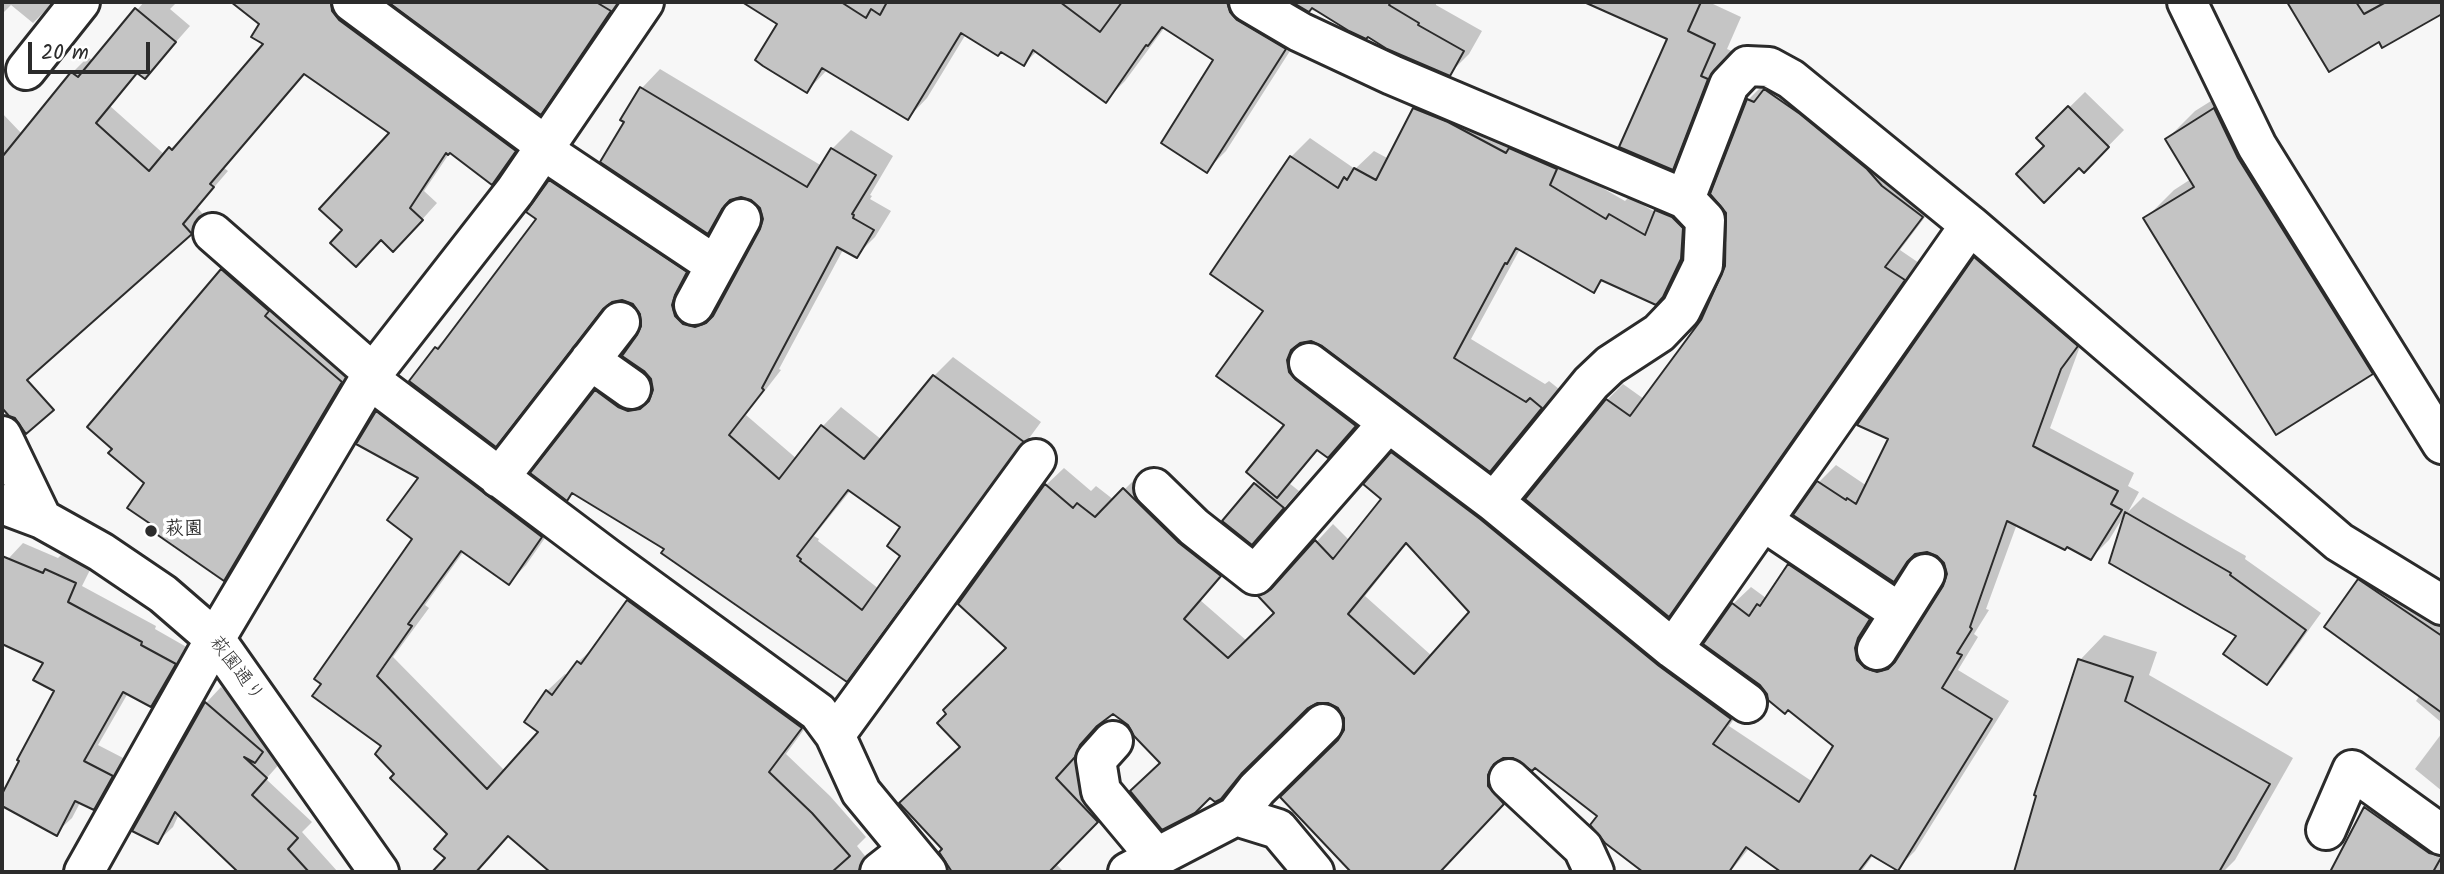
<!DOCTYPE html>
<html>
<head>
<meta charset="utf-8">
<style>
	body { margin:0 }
	#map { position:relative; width:2444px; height:874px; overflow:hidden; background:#f7f7f7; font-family:Kalam,sans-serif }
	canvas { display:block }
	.frame { position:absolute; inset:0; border:4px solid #2b2b2b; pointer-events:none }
	.scale { position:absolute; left:28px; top:42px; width:122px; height:32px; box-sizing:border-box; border:4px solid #2b2b2b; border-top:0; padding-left:9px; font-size:21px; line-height:24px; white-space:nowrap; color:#2b2b2b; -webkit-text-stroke:5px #fff; paint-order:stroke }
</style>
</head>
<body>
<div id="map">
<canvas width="2444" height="874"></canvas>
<div class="frame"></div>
<div class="scale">20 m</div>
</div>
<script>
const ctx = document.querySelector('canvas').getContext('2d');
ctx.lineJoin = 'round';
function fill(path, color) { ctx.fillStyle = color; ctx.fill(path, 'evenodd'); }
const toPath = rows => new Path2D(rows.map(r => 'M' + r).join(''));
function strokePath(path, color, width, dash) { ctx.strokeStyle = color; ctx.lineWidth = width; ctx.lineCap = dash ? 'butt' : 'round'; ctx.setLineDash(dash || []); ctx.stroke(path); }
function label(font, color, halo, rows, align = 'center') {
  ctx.font = font + ' Kalam,"Klee One",sans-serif'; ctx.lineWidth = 7; ctx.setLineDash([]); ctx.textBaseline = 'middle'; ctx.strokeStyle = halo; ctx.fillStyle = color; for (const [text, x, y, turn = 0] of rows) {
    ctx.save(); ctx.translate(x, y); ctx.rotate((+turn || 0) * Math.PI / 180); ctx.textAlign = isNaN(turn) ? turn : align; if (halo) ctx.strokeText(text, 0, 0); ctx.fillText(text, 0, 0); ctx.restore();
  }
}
fill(toPath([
	[2,2,54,2,33,23,11,5,3,13],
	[144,2,177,2,170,9,190,26,145,77,138,72,110,106,165,155,186,133,188,134,266,44,262,24,234,2,353,2,530,135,507,167,492,183,451,151,424,191,437,203,409,234,382,238,344,230,392,133,305,73,224,168,228,171,197,207,206,218,191,233,4,372,2,376,2,346,15,334,2,319,2,113,22,134,72,73,88,57,93,61],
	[391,2,621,2,556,97,540,112],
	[772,2,1258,2,1304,29,1226,151,1207,170,1216,59,1165,27,1125,81,1105,101,1037,51,1024,64,1001,50,966,34,927,98,908,118,828,69,807,91,779,24,776,4],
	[1295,2,1436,2,1436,5,1482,31,1469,54,1449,74],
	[1588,2,1714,2,1713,4,1741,17,1727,49,1734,52,1699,141,1672,168,1669,38],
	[2289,2,2442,2,2442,12,2382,46,2379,40,2329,69],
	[660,69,822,166,832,149,851,130,893,156,870,195,872,196,870,199,891,211,875,237,856,256,844,248,779,369,781,370,746,415,797,459,823,426,841,407,882,440,934,376,953,357,1041,422,865,661,847,679,667,549,574,492,567,498,596,391,615,372,648,392,655,392,642,314,634,303,622,299,612,300,514,426,495,444,436,348,455,329,538,219,550,181,569,162,705,253,702,305,715,309,720,307,762,230,765,218,761,206,752,198,741,195,735,197,726,213,708,232,626,122,642,88],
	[851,490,902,526,903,555,879,589,818,541,819,539,814,536],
	[2243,81,2266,129,2400,345,2372,373,2145,219,2174,190,2191,179,2167,139,2195,111],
	[1765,83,1938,200,1900,250,1919,263,1685,599,1669,615,1607,400,1623,384,1644,399,1702,320,1727,266,1727,212,1712,194,1749,99],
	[1433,90,1625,201,1629,197,1655,212,1675,192,1701,209,1681,277,1655,303,1604,280,1593,290,1520,249,1471,339,1545,384,1549,381,1559,389,1509,451,1490,470,1323,344,1311,339,1305,341,1307,353,1373,407,1328,456,1319,449,1289,483,1299,491,1252,543,1255,485,1286,425,1266,310,1212,274,1291,157,1310,138,1355,169,1374,151,1389,159,1414,109],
	[2085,92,2124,130,2084,171,2038,138],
	[1993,241,2094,328,2079,349,2050,428,2134,473,2128,486,2139,492,2128,512,2143,497,2246,556,2245,559,2321,613,2282,667,2266,683,2239,636,2125,514,2109,540,2091,558,2017,524,1986,609,1989,610,1974,634,1978,637,1958,670,2009,701,1915,851,1897,869,1874,854,1861,872,1784,872,1750,847,1730,872,1647,872,1606,842,1599,816,1535,765,1515,756,1505,756,1505,768,1520,785,1491,818,1437,872,1353,872,1282,797,1340,740,1346,731,1346,719,1339,707,1329,701,1316,701,1307,707,1258,755,1219,798,1162,763,1129,724,1113,712,1097,726,1092,738,1073,759,1114,803,1055,863,1064,872,950,872,945,849,962,746,1008,648,1046,485,1064,468,1091,491,1096,486,1114,500,1142,472,1196,525,1237,557,1200,600,1247,641,1276,613,1261,596,1278,579,1287,574,1333,524,1350,541,1383,498,1393,453,1410,436,1748,700,1729,726,1813,782,1835,746,1733,604,1751,587,1766,598,1789,565,1807,547,1887,601,1896,655,1903,653,1945,586,1949,574,1946,562,1938,554,1927,550,1918,552,1911,563,1894,580,1818,483,1836,465,1864,484,1868,483,1975,258],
	[1408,542,1471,612,1432,656,1365,596],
	[239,255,357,365,240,563,224,579,154,524,146,483,223,271],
	[395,395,559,518,526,565,509,583,464,551,425,605,429,608,393,657,505,771,540,732,547,691,565,674,568,676,578,662,597,645,629,601,646,583,819,709,786,754,830,796,866,837,857,846,878,872,807,872,799,864,789,872,552,872,509,835,475,872,454,872,443,862,447,858,450,834,397,774,384,746,315,695,415,538,420,477,377,412],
	[23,543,58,558,61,555,91,568,82,586,156,626,155,629,190,649,166,690,151,705,128,693,98,745,127,760,109,793,93,808,81,801,72,818,56,833,2,804,2,798,13,777,10,776,56,690,45,663,2,642,2,573,8,559],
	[2375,564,2442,609,2442,723,2416,701,2420,695,2359,580],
	[2104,635,2157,652,2149,675,2293,758,2235,860,2223,872,2015,872,2080,660],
	[221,687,277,735,267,749,281,762,266,779,312,822,302,832,338,872,240,872,179,814,173,827,157,842,135,830,206,703],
	[2442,733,2442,791,2415,769],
	[2381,792,2442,835,2442,872,2331,872,2365,808]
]), '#0003');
const building = toPath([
	[231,2,331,2,332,11,339,20,516,151,492,185,450,153,448,155,446,153,410,208,423,220,393,252,381,240,356,267,330,243,342,230,319,209,389,133,304,74,210,184,214,187,183,224,192,234,27,380,54,410,26,434,15,418,9,416,2,408,2,157,71,72,78,77,135,8,176,42,145,79,137,73,96,123,149,171,169,147,172,150,263,44,251,37,259,24,231,2],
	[388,2,596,2,611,11,541,115,388,2],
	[742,2,841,2,866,18,871,9,880,15,887,2,1060,2,1100,32,1122,2,1227,2,1230,12,1237,20,1286,49,1207,173,1161,143,1213,60,1162,27,1148,46,1146,45,1106,103,1033,50,1024,66,1001,52,998,56,961,33,908,120,822,68,807,93,763,66,755,60,777,24,742,2],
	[1292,2,1391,2,1389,5,1419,23,1418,25,1464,51,1450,76,1387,49,1368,37,1366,39,1349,31,1312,8,1309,12,1292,2],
	[1584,2,1701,2,1688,31,1715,44,1701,76,1708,79,1673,170,1619,147,1667,39,1584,2],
	[2287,2,2356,2,2364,14,2386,2,2442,2,2442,14,2382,48,2379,42,2329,72,2287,2],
	[640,87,807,187,831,148,876,175,852,214,854,215,853,218,874,230,857,258,837,247,762,388,764,390,729,435,779,479,821,425,864,459,933,375,1024,442,847,682,661,553,664,549,572,493,567,501,530,473,595,390,618,407,628,411,640,409,649,401,653,390,651,379,644,371,622,356,637,335,641,326,640,314,633,304,622,300,612,302,603,309,496,447,409,381,435,347,438,349,536,219,526,212,549,180,687,272,675,295,672,305,675,316,683,324,695,327,706,323,713,316,760,229,763,219,760,208,751,200,741,197,730,200,722,209,708,234,600,162,624,122,620,120,640,87],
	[848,490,900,527,887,546,900,556,862,610,800,561,801,559,797,556,848,490],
	[1764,89,1800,114,1867,169,1882,186,1923,217,1885,267,1905,280,1669,617,1525,499,1606,399,1630,416,1701,320,1725,266,1726,213,1710,194,1747,99,1754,102,1764,89],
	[2068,106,2109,147,2084,173,2079,168,2044,203,2016,174,2044,146,2036,138,2068,106],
	[1413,108,1448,122,1506,153,1509,148,1557,169,1550,185,1606,219,1609,214,1645,235,1655,210,1672,217,1683,228,1681,259,1663,297,1656,305,1601,280,1594,293,1516,248,1507,264,1505,263,1454,358,1526,402,1530,398,1542,408,1490,472,1322,346,1311,341,1300,343,1291,350,1287,360,1289,372,1296,380,1356,426,1328,458,1317,450,1277,498,1246,472,1284,425,1216,376,1263,311,1210,274,1290,156,1338,188,1344,177,1347,180,1354,168,1376,180,1413,108],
	[2214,108,2238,158,2373,374,2276,435,2143,218,2194,187,2165,139,2214,108],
	[1974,257,2078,346,2061,369,2033,446,2118,491,2111,504,2122,510,2091,560,2067,547,2065,550,2007,521,1970,627,1972,629,1957,653,1962,655,1942,688,1992,719,1898,871,1871,855,1858,872,1781,872,1746,847,1729,872,1643,872,1605,843,1590,825,1597,816,1535,768,1532,771,1513,758,1503,758,1494,764,1488,775,1488,786,1504,804,1440,872,1351,872,1280,797,1338,740,1344,730,1344,718,1338,708,1328,703,1317,703,1308,708,1242,773,1221,799,1215,802,1210,798,1195,813,1162,830,1130,791,1160,763,1134,736,1128,725,1113,714,1097,726,1080,745,1075,757,1056,778,1098,822,1049,872,952,872,939,852,942,849,899,803,960,747,937,723,946,714,943,710,1006,648,958,604,1045,484,1073,508,1077,503,1095,517,1123,488,1179,543,1221,576,1184,619,1228,658,1274,613,1258,596,1271,589,1315,540,1333,559,1381,499,1363,484,1391,452,1480,519,1659,666,1731,719,1713,744,1799,802,1833,746,1788,710,1785,714,1768,700,1767,694,1760,685,1703,644,1732,603,1749,616,1757,604,1760,606,1788,564,1870,619,1858,638,1855,648,1857,660,1865,668,1877,672,1888,669,1895,662,1943,586,1947,574,1944,563,1937,556,1927,552,1915,554,1907,562,1894,582,1793,515,1817,481,1846,500,1847,498,1856,504,1888,439,1857,425,1974,257],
	[1406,543,1469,612,1414,674,1348,614,1406,543],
	[221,269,269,311,265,316,342,382,224,581,149,529,152,525,127,508,144,483,108,453,112,449,87,427,221,269],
	[376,411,542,537,509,585,461,551,408,624,412,626,377,676,487,789,538,732,524,722,546,690,552,695,577,661,581,664,627,600,802,728,769,772,812,813,850,856,832,872,550,872,508,836,476,872,432,872,445,858,434,849,447,834,390,778,394,774,375,754,381,746,312,696,321,684,314,679,412,539,387,520,418,478,356,444,376,411],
	[1254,483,1284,508,1252,545,1222,521,1254,483],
	[2125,512,2231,573,2230,575,2306,630,2267,685,2223,654,2236,636,2109,563,2125,512],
	[2,556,43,573,45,569,76,583,68,602,142,642,141,645,176,664,151,707,123,692,84,761,113,776,94,810,75,801,57,836,2,806,2,794,19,761,17,760,54,691,33,680,43,663,2,644,2,556],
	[2358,579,2442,636,2442,713,2324,627,2358,579],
	[2078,659,2133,677,2125,701,2270,784,2219,872,2014,872,2036,796,2034,795,2078,659],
	[205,702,263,752,255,763,244,757,267,778,252,795,298,838,288,849,309,872,238,872,175,812,158,844,132,831,205,702],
	[2364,807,2429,853,2442,856,2433,872,2330,872,2364,807]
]);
fill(building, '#c4c4c4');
strokePath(building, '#2b2b2b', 2);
const minor = toPath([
	[352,2,546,146],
	[1249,2,1300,32,1392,75,1685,199,1729,85,1747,66,1769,67,1791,79,1970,225,2339,542,2442,605],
	[2187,2,2257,146,2442,444],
	[26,70,80,2],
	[543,150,715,265],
	[213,233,373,373,381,388,607,558,818,712,835,735,861,792,927,872],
	[694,305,741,219],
	[590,360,631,389],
	[1309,363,1494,502,1673,649,1747,703],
	[2,436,42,519],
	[499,478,620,322],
	[1154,488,1194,527,1255,575,1388,423],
	[1494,502,1591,383,1610,365,1659,333,1681,310,1703,265,1705,220,1685,199],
	[2,504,42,519,101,552,163,594,215,639,379,872],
	[1763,521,1900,613],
	[1673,649,1970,225],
	[1877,650,1925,574],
	[835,735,1036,459],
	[1113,741,1096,760,1101,791,1157,858],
	[1509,779,1583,848,1594,872],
	[1236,816,1257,789,1323,724],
	[2326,830,2352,770,2442,835],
	[84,872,215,639,373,373,515,191,644,2],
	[880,872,908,850],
	[1128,872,1236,816,1278,829,1314,872]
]);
strokePath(minor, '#2b2b2b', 44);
strokePath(minor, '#fff', 38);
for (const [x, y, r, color] of [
	[151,531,7,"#2b2b2b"]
]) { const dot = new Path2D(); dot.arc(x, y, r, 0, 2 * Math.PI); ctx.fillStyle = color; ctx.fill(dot); strokePath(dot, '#fff', 2.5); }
label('bold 19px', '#2b2b2b', '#fff', [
	["萩園",165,531]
], 'left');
label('19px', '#2b2b2b', '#fff', [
	["萩園通り",235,670,53]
]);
</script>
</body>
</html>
